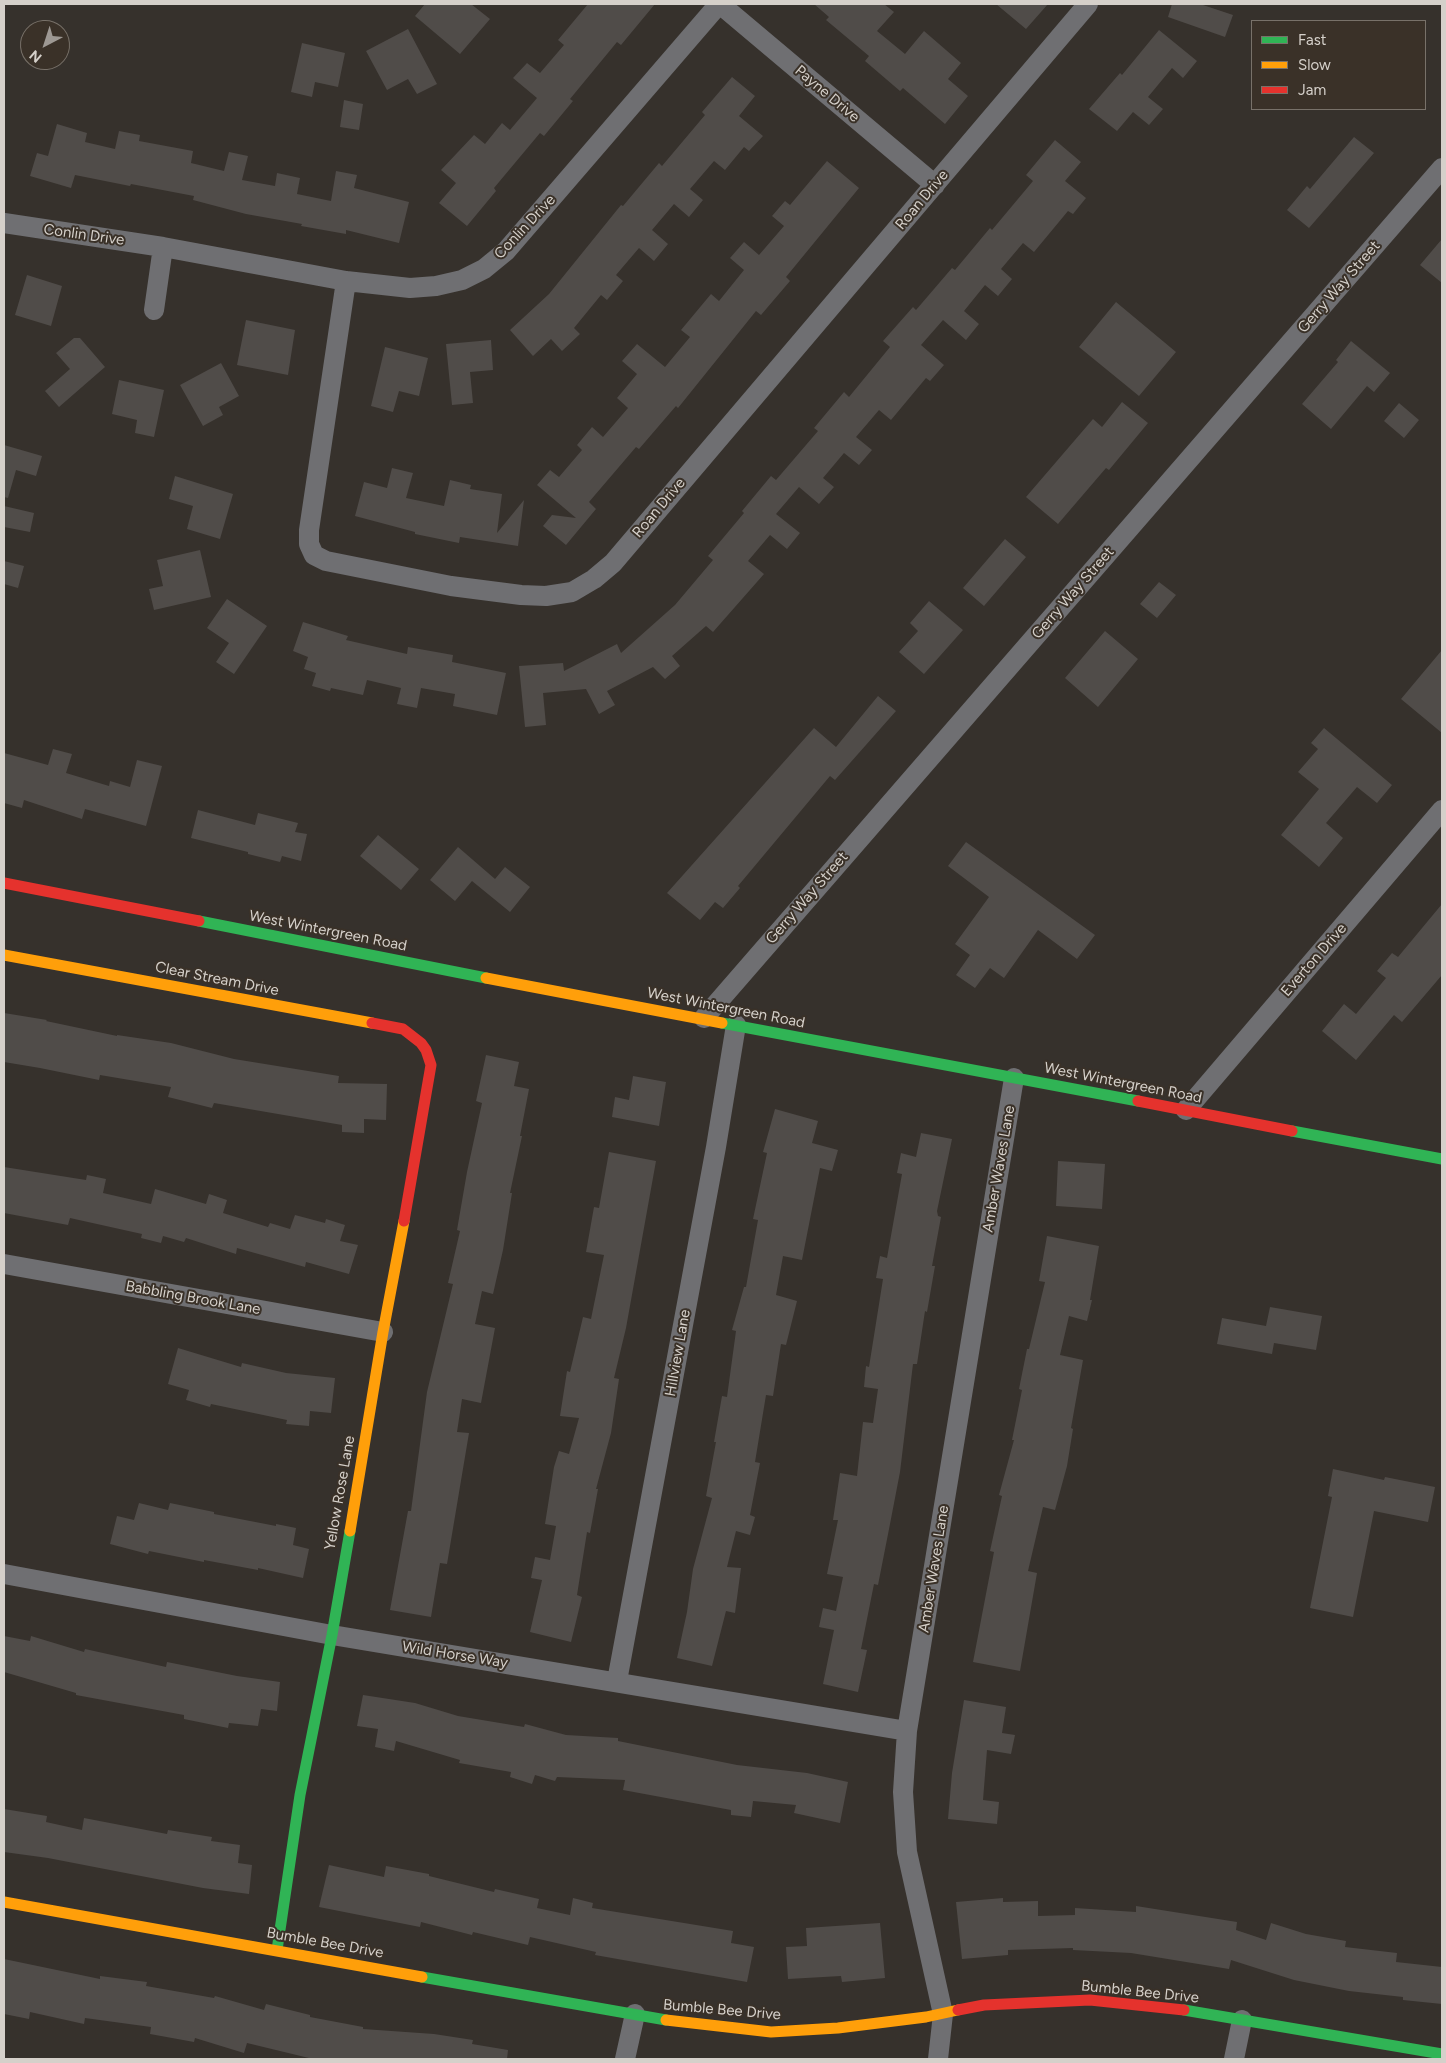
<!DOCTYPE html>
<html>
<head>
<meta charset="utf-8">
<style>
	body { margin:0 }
	#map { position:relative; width:1446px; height:2063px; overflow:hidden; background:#36312c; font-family:Figtree,sans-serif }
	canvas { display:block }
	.frame { position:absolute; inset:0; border:5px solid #d5d0ca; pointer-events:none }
	.legend { position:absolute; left:1251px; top:20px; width:175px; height:90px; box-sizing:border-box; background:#3a3128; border:1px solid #787169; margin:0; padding:6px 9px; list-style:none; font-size:15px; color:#d5d0ca }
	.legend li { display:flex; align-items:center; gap:10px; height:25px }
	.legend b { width:25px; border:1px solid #787169 }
	.north { position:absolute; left:20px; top:20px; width:50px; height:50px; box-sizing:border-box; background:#3a3128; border:1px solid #787169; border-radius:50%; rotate:220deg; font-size:14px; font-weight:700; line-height:20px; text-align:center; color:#d5d0ca }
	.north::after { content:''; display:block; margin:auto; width:18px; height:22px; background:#9d9893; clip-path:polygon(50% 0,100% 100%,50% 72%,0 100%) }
</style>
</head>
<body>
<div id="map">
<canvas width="1446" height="2063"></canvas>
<div class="frame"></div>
<ul class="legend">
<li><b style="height:6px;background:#30b455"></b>Fast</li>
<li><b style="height:6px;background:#ff9f0a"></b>Slow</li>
<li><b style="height:6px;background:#e5322d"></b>Jam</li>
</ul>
<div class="north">N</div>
</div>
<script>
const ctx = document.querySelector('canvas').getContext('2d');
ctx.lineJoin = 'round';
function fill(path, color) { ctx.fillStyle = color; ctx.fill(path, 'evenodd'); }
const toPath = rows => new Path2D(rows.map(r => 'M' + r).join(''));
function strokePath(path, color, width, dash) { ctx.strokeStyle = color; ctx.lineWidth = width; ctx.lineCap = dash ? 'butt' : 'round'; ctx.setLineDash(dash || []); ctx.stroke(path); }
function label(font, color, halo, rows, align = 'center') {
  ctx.font = font + ' Figtree,sans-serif'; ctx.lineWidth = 4; ctx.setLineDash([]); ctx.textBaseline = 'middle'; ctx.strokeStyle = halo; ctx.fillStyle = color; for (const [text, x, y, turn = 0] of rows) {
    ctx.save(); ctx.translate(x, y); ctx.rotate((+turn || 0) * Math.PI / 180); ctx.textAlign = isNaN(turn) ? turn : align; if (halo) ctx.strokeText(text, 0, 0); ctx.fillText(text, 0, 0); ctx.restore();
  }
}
fill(toPath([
	[425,4,471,4,490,19,460,54,415,16],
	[588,4,655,4,621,45,617,42,570,99,573,101,544,136,540,133,494,188,496,191,467,226,439,203,456,183,441,170,474,135,485,144,502,123,510,130,537,98,513,78,527,63,540,73,564,45,558,40],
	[814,4,884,4,894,12,877,31,905,54,924,31,961,63,948,79,968,96,945,124,903,88,900,91,865,61,869,56,826,20,829,17],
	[996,4,1048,4,1026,29],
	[1172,4,1200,4,1233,15,1225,37,1168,17],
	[408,29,437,84,417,94,408,79,387,90,366,51],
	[1159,30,1197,61,1183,78,1172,68,1148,97,1163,109,1149,125,1133,112,1117,131,1089,109,1120,73,1122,75],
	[302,43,345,53,338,87,315,82,312,97,291,92],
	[732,77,755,96,739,116,763,136,749,151,744,147,725,170,714,161,690,189,703,200,689,217,674,204,652,230,668,244,654,261,639,248,616,275,623,281,607,300,601,295,574,328,580,334,562,351,551,339,533,356,510,330,549,294,621,205,623,206,659,163,662,166,705,115,702,112],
	[344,100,363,104,359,130,340,127],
	[57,124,87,133,85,142,115,149,119,131,140,135,139,141,193,151,191,163,224,171,229,152,248,156,242,180,275,186,277,173,300,178,297,194,331,201,336,171,357,175,354,188,409,202,399,243,346,230,346,234,301,226,302,224,246,214,193,200,194,196,131,184,130,186,75,175,71,188,30,176,37,153,48,156],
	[1354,137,1374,153,1309,228,1287,210,1307,186,1310,189],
	[1055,140,1081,162,1065,181,1086,198,1073,214,1068,211,1034,252,1023,243,1001,269,1012,279,998,296,985,285,964,311,979,324,966,340,943,320,921,345,944,365,930,381,926,378,891,420,879,410,856,437,872,450,859,465,844,453,823,478,834,487,819,504,799,487,776,514,800,533,787,549,770,535,748,561,764,574,713,632,706,626,672,656,680,666,665,679,653,667,607,691,615,705,599,714,586,689,543,693,546,725,525,727,519,666,563,663,564,671,617,644,621,653,675,605,713,560,708,556,744,513,742,511,771,476,776,480,818,431,814,428,844,392,849,397,890,347,883,341,913,307,916,310,952,268,955,270,990,228,992,230,1033,181,1026,175],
	[827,161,859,188,786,277,790,281,761,315,756,311,678,408,676,406,639,449,636,447,589,502,596,509,566,545,543,526,552,515,576,518,537,485,550,470,559,477,582,450,577,445,592,427,603,437,628,408,617,398,637,374,622,361,637,344,665,367,690,337,681,330,711,294,719,301,744,270,730,258,744,242,759,255,784,226,772,216,785,201,790,205],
	[1442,239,1442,283,1420,265],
	[27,275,62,286,51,326,15,315],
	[1116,302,1176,352,1139,396,1079,347],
	[246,320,295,330,288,375,237,365],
	[74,338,80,338,105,367,59,407,45,391,70,369,56,353],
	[491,340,493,370,470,372,473,403,452,405,446,344],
	[1351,341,1390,373,1374,392,1367,386,1331,429,1302,404,1338,362,1336,360],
	[385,347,428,358,419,396,399,391,393,412,371,406],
	[221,363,239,396,219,407,223,415,203,426,180,385],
	[119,380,164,390,154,437,135,433,137,420,112,414],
	[1122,402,1148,423,1109,470,1106,468,1058,524,1026,497,1093,419,1102,427],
	[1399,403,1419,420,1404,438,1384,421],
	[4,445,42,456,36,476,16,470,8,498,4,497],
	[392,468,413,473,406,498,444,506,450,480,471,485,470,489,502,494,497,533,524,500,518,546,460,537,459,543,415,534,415,532,355,516,364,482,387,488],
	[175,476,233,494,220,539,187,529,193,506,169,499],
	[4,506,34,513,30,532,4,527],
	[1005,539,1026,557,984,606,963,588],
	[200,550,211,597,154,610,149,589,163,586,157,560],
	[4,561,24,566,18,588,4,584],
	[1159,582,1176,595,1157,618,1140,604],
	[227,599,267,626,234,674,216,662,229,643,207,628],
	[929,601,963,630,924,674,899,652,918,631,910,623],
	[303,622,348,636,346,640,407,654,408,647,453,655,452,662,506,673,497,715,453,706,455,694,421,688,417,708,397,704,401,688,367,680,363,695,331,688,330,691,312,686,316,673,304,669,308,657,293,651],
	[1105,631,1138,659,1098,707,1065,678],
	[1442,650,1442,733,1401,699],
	[878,696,896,711,835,780,830,776,738,886,740,888,723,908,715,902,700,920,667,893,814,728,836,747],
	[1324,728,1392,785,1377,803,1357,787,1326,823,1343,838,1319,867,1281,835,1319,789,1298,772,1318,749,1311,743],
	[53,749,72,754,66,773,109,786,110,781,130,787,137,760,162,766,146,826,85,809,82,819,24,800,22,808,4,803,4,753,48,765],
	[198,810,255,825,258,813,298,823,295,832,307,834,301,861,282,856,280,862,248,854,248,852,191,838],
	[378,835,419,869,401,890,360,856],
	[966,842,1095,935,1077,959,1038,930,1004,978,990,968,975,988,956,975,970,955,955,944,989,897,948,866],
	[458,847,495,879,505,867,530,887,510,912,472,881,455,901,430,880],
	[1442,904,1442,975,1402,1022,1394,1015,1356,1060,1322,1031,1344,1004,1356,1014,1386,978,1377,971,1392,953,1398,957],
	[4,1013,47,1020,46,1021,117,1036,117,1035,171,1043,234,1059,339,1076,338,1083,387,1084,386,1120,364,1119,364,1133,342,1132,342,1125,214,1103,212,1108,168,1097,171,1087,100,1075,99,1080,40,1068,4,1062],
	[486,1055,519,1062,514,1086,529,1089,520,1136,522,1136,510,1193,512,1193,503,1250,493,1294,482,1291,475,1324,495,1328,481,1403,462,1399,457,1432,469,1433,447,1564,440,1563,431,1617,390,1610,408,1511,411,1511,427,1392,453,1284,448,1283,460,1231,457,1230,467,1172,482,1103,476,1101],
	[633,1076,666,1082,659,1126,612,1117,615,1097,629,1100],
	[775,1109,818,1121,812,1143,838,1150,832,1171,820,1168,802,1260,783,1256,776,1295,797,1301,786,1345,781,1344,773,1396,766,1395,755,1462,760,1463,750,1515,755,1517,750,1535,736,1531,727,1567,741,1568,735,1613,726,1611,712,1666,677,1658,687,1612,693,1569,712,1498,706,1496,716,1442,714,1442,722,1396,727,1397,736,1331,732,1330,744,1287,746,1287,758,1220,753,1219,767,1153,763,1152],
	[921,1133,952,1139,937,1211,938,1216,941,1217,932,1266,935,1266,927,1312,925,1311,917,1364,913,1364,900,1472,890,1524,878,1585,874,1584,861,1649,867,1650,858,1692,823,1684,834,1630,819,1627,823,1608,836,1611,843,1577,827,1574,838,1520,833,1520,840,1473,857,1476,863,1422,873,1423,878,1389,864,1387,866,1366,869,1367,883,1279,876,1278,880,1256,887,1258,902,1174,897,1173,901,1153,916,1157],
	[609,1152,656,1161,626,1328,614,1378,619,1379,611,1433,596,1489,598,1489,590,1533,587,1532,577,1595,582,1597,571,1642,530,1632,542,1580,531,1578,535,1557,550,1560,556,1526,545,1524,554,1467,559,1451,569,1454,579,1418,560,1416,567,1371,570,1372,583,1317,591,1319,604,1255,586,1252,594,1207,599,1208],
	[1058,1161,1105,1164,1102,1209,1056,1206],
	[4,1167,86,1180,87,1175,106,1179,103,1193,151,1204,155,1189,206,1204,209,1194,227,1200,223,1213,268,1227,270,1223,290,1229,295,1215,325,1223,326,1219,345,1225,340,1241,358,1245,349,1274,306,1262,305,1267,237,1248,236,1254,186,1238,184,1242,163,1236,161,1243,141,1238,142,1234,70,1218,68,1225,4,1213],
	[1047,1236,1099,1246,1090,1300,1092,1300,1087,1321,1069,1316,1060,1355,1083,1360,1071,1428,1073,1429,1067,1466,1055,1510,1043,1507,1028,1571,1037,1573,1020,1671,973,1662,994,1552,990,1551,1002,1496,999,1495,1014,1440,1012,1440,1022,1390,1019,1389,1027,1349,1029,1349,1045,1282,1039,1281],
	[1270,1307,1322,1316,1316,1350,1274,1343,1272,1354,1217,1344,1222,1318,1266,1326],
	[178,1348,241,1367,242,1363,286,1373,335,1378,331,1413,310,1411,309,1426,286,1424,287,1420,211,1404,210,1407,186,1400,189,1390,168,1384],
	[1333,1469,1384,1480,1385,1477,1435,1487,1428,1522,1374,1511,1353,1617,1310,1608,1332,1497,1328,1496],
	[139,1503,168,1510,170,1503,214,1512,214,1514,276,1526,276,1524,296,1528,293,1545,309,1549,303,1578,258,1568,258,1570,204,1560,204,1562,149,1551,148,1554,110,1544,117,1516,134,1520],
	[4,1636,30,1641,31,1636,84,1652,85,1649,166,1667,167,1662,237,1676,280,1682,277,1711,261,1709,258,1726,229,1723,228,1728,184,1719,184,1715,76,1695,76,1693,4,1672],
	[363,1695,415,1703,458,1716,524,1727,525,1724,566,1735,618,1738,618,1741,737,1765,807,1773,848,1782,840,1823,794,1813,796,1805,753,1801,751,1817,731,1815,731,1810,623,1790,625,1780,557,1777,555,1781,535,1775,532,1784,510,1777,511,1772,459,1763,460,1760,396,1741,394,1751,375,1747,378,1729,357,1726],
	[964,1700,1006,1707,1002,1733,1015,1735,1011,1754,987,1750,983,1800,999,1802,997,1824,948,1819,952,1773],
	[4,1809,47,1816,46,1822,82,1830,84,1818,167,1834,168,1830,212,1837,211,1841,240,1845,238,1863,252,1865,249,1894,203,1888,48,1858,4,1852],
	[329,1865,384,1877,386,1866,429,1874,429,1876,494,1892,495,1889,539,1899,537,1908,570,1915,573,1898,593,1903,592,1908,733,1931,731,1943,754,1947,747,1982,595,1955,596,1952,530,1937,528,1945,473,1932,472,1935,421,1922,420,1927,319,1907],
	[1003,1898,1003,1902,1038,1901,1038,1916,1075,1915,1075,1908,1136,1912,1136,1906,1237,1922,1236,1930,1266,1940,1271,1923,1306,1934,1346,1941,1345,1947,1397,1953,1396,1962,1442,1967,1442,2004,1403,2000,1403,1997,1349,1991,1294,1980,1231,1960,1229,1969,1131,1953,1073,1950,1073,1948,1008,1950,1008,1955,962,1959,956,1902],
	[880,1923,885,1978,842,1982,841,1976,788,1979,786,1947,807,1946,806,1928],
	[4,1959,100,1979,100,1976,147,1982,146,1986,214,1998,215,1996,264,2010,266,2004,310,2015,310,2017,363,2027,363,2029,434,2034,473,2040,472,2044,508,2050,507,2059,313,2059,247,2043,244,2053,195,2038,194,2042,150,2034,151,2027,85,2018,84,2024,30,2012,29,2019,4,2014]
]), '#504c49');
strokePath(toPath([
	[720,4,935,185],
	[4,223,163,247,346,281,410,288,436,286,462,280,484,269,506,251,719,4],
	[346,281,309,530,309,544,314,555,326,561,451,586,521,595,546,596,572,592,594,579,613,563,1088,4],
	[154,310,163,247],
	[704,1018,1442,168],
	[1186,1110,1442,810],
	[4,1264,383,1332],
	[4,1574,332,1635,907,1731],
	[617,1681,716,1147,736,1025],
	[625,2059,635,2014],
	[938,2059,943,2014,907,1852,903,1792,907,1731,1014,1078],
	[1234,2059,1242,2020]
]), '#6f6f72', 20);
strokePath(toPath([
	[199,921,486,978],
	[722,1023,1138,1101],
	[1292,1131,1442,1159],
	[277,1950,300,1795,332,1635,350,1531],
	[422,1977,666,2020],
	[1184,2010,1442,2054]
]), '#30b455', 11);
strokePath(toPath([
	[4,955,372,1023],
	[486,978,722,1023],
	[350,1531,383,1332,404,1221],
	[4,1902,422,1977],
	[666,2020,771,2032,838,2028,926,2017,958,2010]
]), '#ff9f0a', 11);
strokePath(toPath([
	[4,883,199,921],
	[372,1023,403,1029,421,1043,426,1050,431,1065,404,1221],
	[1138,1101,1292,1131],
	[958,2010,984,2005,1090,2000,1184,2010]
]), '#e5322d', 11);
label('15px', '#d5d0ca', '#3a3128', [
	["Payne Drive",827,94,40],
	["Roan Drive",922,200,-50],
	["Conlin Drive",525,227,-47],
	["Conlin Drive",84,235,8],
	["Gerry Way Street",1339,287,-49],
	["Roan Drive",659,508,-50],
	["Gerry Way Street",1073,593,-49],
	["Gerry Way Street",807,898,-49],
	["West Wintergreen Road",328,931,11],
	["Everton Drive",1314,960,-49],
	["Clear Stream Drive",217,979,11],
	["West Wintergreen Road",726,1008,11],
	["West Wintergreen Road",1123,1083,11],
	["Amber Waves Lane",999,1169,-80],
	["Babbling Brook Lane",193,1298,10],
	["Hillview Lane",678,1353,-80],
	["Yellow Rose Lane",340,1493,-80],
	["Amber Waves Lane",934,1569,-81],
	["Wild Horse Way",455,1655,9],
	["Bumble Bee Drive",325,1943,10],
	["Bumble Bee Drive",1140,1992,6],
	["Bumble Bee Drive",722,2010,5]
]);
</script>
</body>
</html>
